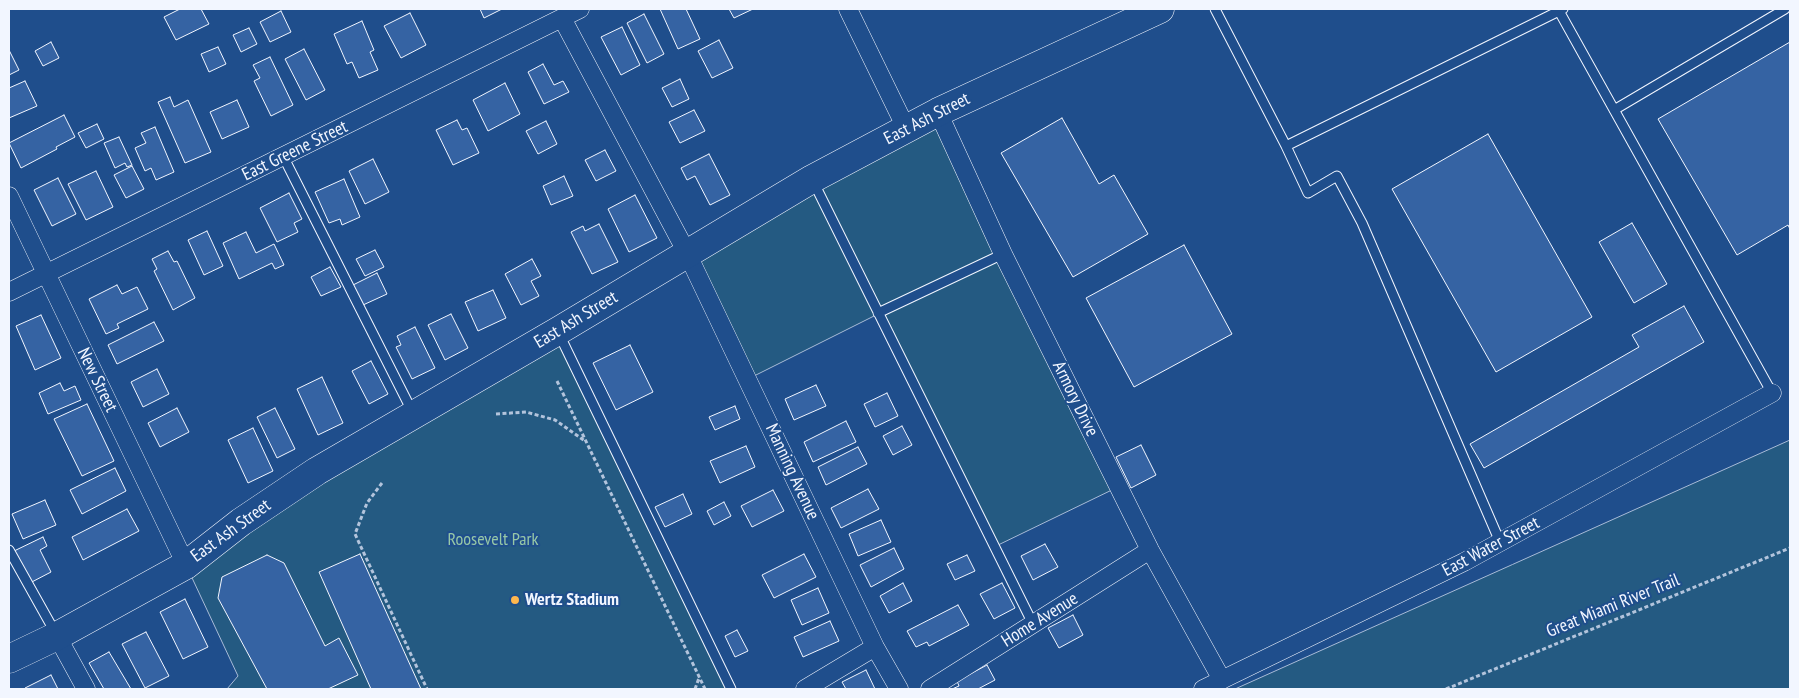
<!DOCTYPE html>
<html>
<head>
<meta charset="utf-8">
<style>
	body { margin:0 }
	#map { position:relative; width:1799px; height:698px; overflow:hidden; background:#1f4e8c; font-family:"PT Sans Narrow",sans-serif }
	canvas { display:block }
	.frame { position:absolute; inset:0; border:10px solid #f2f6ff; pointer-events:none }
</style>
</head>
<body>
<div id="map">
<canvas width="1799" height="698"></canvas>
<div class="frame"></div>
</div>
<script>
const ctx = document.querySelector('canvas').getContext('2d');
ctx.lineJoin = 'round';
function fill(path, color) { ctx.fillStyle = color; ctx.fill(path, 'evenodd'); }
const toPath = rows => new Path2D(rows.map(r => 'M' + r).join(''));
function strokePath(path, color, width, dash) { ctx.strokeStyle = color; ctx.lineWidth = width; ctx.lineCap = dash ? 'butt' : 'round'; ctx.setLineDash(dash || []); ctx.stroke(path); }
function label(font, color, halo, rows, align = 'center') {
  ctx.font = font + ' "PT Sans Narrow",sans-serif'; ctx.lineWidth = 4; ctx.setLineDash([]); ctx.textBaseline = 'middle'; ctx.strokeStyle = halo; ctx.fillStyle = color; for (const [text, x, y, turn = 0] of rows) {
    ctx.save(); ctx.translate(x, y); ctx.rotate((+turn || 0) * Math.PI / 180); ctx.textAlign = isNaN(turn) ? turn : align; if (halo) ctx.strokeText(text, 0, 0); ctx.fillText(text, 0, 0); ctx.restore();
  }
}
const green = toPath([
	[938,112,1118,487,994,547,878,314,748,379,687,253,938,112],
	[558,331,731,689,227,689,238,676,186,565,558,331],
	[1790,440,1790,689,1235,689,1790,440]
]);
fill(green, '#245a82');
strokePath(green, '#a8bbd7', 1);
const building = toPath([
	[180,9,201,9,209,24,176,40,164,17,180,9],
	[480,9,502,9,484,18,480,9],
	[660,9,686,9,700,39,678,49,660,9],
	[729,9,753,9,734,18,729,9],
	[281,11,291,32,270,42,260,22,281,11],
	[410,13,426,45,401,58,384,26,410,13],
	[644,14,664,54,647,63,627,23,644,14],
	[362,21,374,50,370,52,378,70,359,78,352,62,347,64,334,34,362,21],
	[622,27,640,65,621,75,601,37,622,27],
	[249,28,257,44,241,52,233,35,249,28],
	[719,40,733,68,712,78,698,51,719,40],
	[51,42,59,58,43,66,35,51,51,42],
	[1790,42,1790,229,1788,225,1737,255,1658,119,1790,42],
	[218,47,226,64,209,72,201,54,218,47],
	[304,49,325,90,306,100,285,59,304,49],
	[9,50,19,70,9,75,9,50],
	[270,57,293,105,271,116,254,81,260,78,253,65,270,57],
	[543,64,554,85,563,81,569,92,544,104,528,72,543,64],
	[680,79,689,99,672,107,662,88,680,79],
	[25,81,37,106,9,118,9,88,25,81],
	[505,83,520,114,488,131,473,100,505,83],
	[170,97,174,107,188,100,211,152,185,163,158,102,170,97],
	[237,100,249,127,222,139,210,112,237,100],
	[694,110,705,131,680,143,669,122,694,110],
	[64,115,75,137,56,147,57,149,21,168,9,143,64,115],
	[1062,118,1099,184,1114,175,1148,234,1073,277,1001,153,1062,118],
	[457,120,462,130,467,128,479,153,453,165,436,130,457,120],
	[546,121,557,144,538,154,526,131,546,121],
	[97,124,104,139,86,148,78,133,97,124],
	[155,127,174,172,156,180,151,168,145,171,135,148,146,143,141,133,155,127],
	[1488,134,1592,317,1496,372,1392,189,1488,134],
	[119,137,132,165,127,167,125,163,115,168,104,143,119,137],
	[605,150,616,171,596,181,585,160,605,150],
	[709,154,730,195,710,205,695,176,687,180,681,168,709,154],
	[373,159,389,192,365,204,349,171,373,159],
	[132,166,144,189,126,198,114,175,132,166],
	[96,171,113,207,86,220,68,184,96,171],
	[564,176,573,196,551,205,543,186,564,176],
	[58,178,76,214,52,226,34,190,58,178],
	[344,179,360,217,342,225,340,219,329,223,315,192,344,179],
	[289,193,302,219,294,223,298,232,277,242,260,208,289,193],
	[635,195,657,238,629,252,608,209,635,195],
	[1632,223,1667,284,1634,303,1599,242,1632,223],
	[599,224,618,262,592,274,571,232,583,226,585,231,599,224],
	[207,231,223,266,204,275,188,240,207,231],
	[246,232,256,253,274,244,284,265,275,269,272,263,239,279,223,243,246,232],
	[1184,245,1232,334,1134,387,1086,298,1184,245],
	[375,250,384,267,365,276,356,259,375,250],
	[168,251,174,262,177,261,195,298,173,310,154,271,157,269,152,259,168,251],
	[532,259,541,276,531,281,539,296,521,305,505,274,532,259],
	[330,267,341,287,321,296,311,277,330,267],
	[377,273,387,294,363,305,353,285,377,273],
	[117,285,122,294,137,287,148,309,117,324,119,328,106,334,89,299,117,285],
	[493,290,506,318,478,331,465,302,493,290],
	[1684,306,1704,342,1484,468,1470,444,1639,347,1632,335,1684,306],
	[451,314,468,348,445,360,428,325,451,314],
	[41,315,61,358,35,370,16,326,41,315],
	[154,322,164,341,117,364,108,345,154,322],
	[415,327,435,368,412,379,396,347,401,345,397,336,415,327],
	[630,345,653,392,616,410,593,363,630,345],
	[371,361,388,394,369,404,352,371,371,361],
	[157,369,169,394,143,407,131,382,157,369],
	[322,377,343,423,318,435,297,389,322,377],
	[60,383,64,391,75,386,81,400,48,414,39,393,60,383],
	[816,385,826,406,794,420,785,399,816,385],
	[887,393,898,416,875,427,864,404,887,393],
	[87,404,114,461,82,476,54,419,87,404],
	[735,406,740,419,715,430,709,417,735,406],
	[177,408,189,432,160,447,148,423,177,408],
	[275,408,295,449,277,458,257,417,275,408],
	[846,421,856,442,813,462,804,442,846,421],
	[902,426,912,445,893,455,883,436,902,426],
	[253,428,273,471,248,483,228,440,253,428],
	[1141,445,1156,475,1131,488,1116,457,1141,445],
	[746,446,755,467,720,483,710,461,746,446],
	[858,447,867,464,826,485,818,467,858,447],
	[115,468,126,491,82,514,70,490,115,468],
	[868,489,879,509,841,528,831,508,868,489],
	[773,490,784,511,752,527,741,506,773,490],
	[683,494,692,514,665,527,655,507,683,494],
	[45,500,56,525,23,539,12,514,45,500],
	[724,502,731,516,714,525,707,511,724,502],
	[127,509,139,531,83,560,72,537,127,509],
	[881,520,891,542,858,556,849,534,881,520],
	[43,537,47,546,40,550,51,572,28,584,12,552,43,537],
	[1045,544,1058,567,1033,580,1021,556,1045,544],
	[894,548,904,569,871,587,860,565,894,548],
	[360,554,421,689,371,689,319,572,360,554],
	[804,554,816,577,774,598,762,575,804,554],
	[267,555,284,563,325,646,339,638,358,675,328,689,267,689,218,598,222,577,267,555],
	[967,555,975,571,955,580,947,564,967,555],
	[903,583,912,601,889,613,880,596,903,583],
	[1002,583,1015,608,994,619,980,594,1002,583],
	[818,588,829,613,802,625,791,600,818,588],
	[185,599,208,647,183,659,160,612,185,599],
	[958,605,969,625,929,646,927,642,916,647,907,631,958,605],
	[1073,615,1083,635,1059,648,1048,628,1073,615],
	[830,621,839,641,803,657,794,637,830,621],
	[737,630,748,651,735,657,725,636,737,630],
	[146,632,169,676,145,688,122,644,146,632],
	[109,652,131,689,104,689,89,663,109,652],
	[987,665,995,680,978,689,952,689,959,686,957,681,987,665],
	[866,670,875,689,846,689,842,682,866,670],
	[51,675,58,689,26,689,25,688,51,675]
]);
fill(building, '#3563a3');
strokePath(building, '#f2f6ff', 1);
const service = toPath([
	[1215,9,1286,146,1308,193,1337,176,1362,223,1500,542],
	[1559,11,1772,393],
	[1614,110,1785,9],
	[1286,146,1563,9],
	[283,156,413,413],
	[813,181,1033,624],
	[878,313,1003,254],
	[559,334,731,689],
	[9,550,56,634]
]);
const minor = toPath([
	[848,9,906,128],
	[562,18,687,253,875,647,899,689],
	[938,112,1003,254,1150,550,1222,680],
	[9,196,186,565],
	[9,292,580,9],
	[57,636,86,689],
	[805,689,875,647],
	[930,689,1150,550],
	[1203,689,1464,562,1772,393]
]);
const primary = toPath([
	[9,659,57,636,186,565,241,522,317,471,558,331,812,179,938,112,1160,9]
]);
strokePath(service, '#f2f6ff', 11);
strokePath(minor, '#f2f6ff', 19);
strokePath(primary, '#f2f6ff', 29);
strokePath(toPath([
	[557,381,705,689],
	[496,414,526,412,555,420,585,441],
	[382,483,367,503,355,534,427,689],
	[695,689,699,678],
	[1446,689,1790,548]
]), '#b3c4dc', 3, [4, 2.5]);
strokePath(service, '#1f4e8c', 9);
strokePath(minor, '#1f4e8c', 18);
strokePath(primary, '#1f4e8c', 28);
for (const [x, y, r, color] of [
	[515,600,5,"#ffb74d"]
]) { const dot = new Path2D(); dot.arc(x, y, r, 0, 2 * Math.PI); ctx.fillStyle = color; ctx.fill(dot); strokePath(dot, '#1f4e8c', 2); }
label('18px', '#f2f6ff', '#1f4e8c', [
	["East Ash Street",927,119,-27],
	["East Greene Street",295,151,-26],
	["East Ash Street",576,320,-31],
	["New Street",97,380,64],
	["Armory Drive",1075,399,64],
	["Manning Avenue",792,472,65],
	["East Ash Street",231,531,-36],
	["East Water Street",1491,547,-28],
	["Great Miami River Trail",1613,606,-22],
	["Home Avenue",1040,620,-32]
]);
label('18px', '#97c8a6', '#1f4e8c', [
	["Roosevelt Park",493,540]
]);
label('bold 18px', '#f2f6ff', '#1f4e8c', [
	["Wertz Stadium",525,600]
], 'left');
</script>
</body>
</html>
